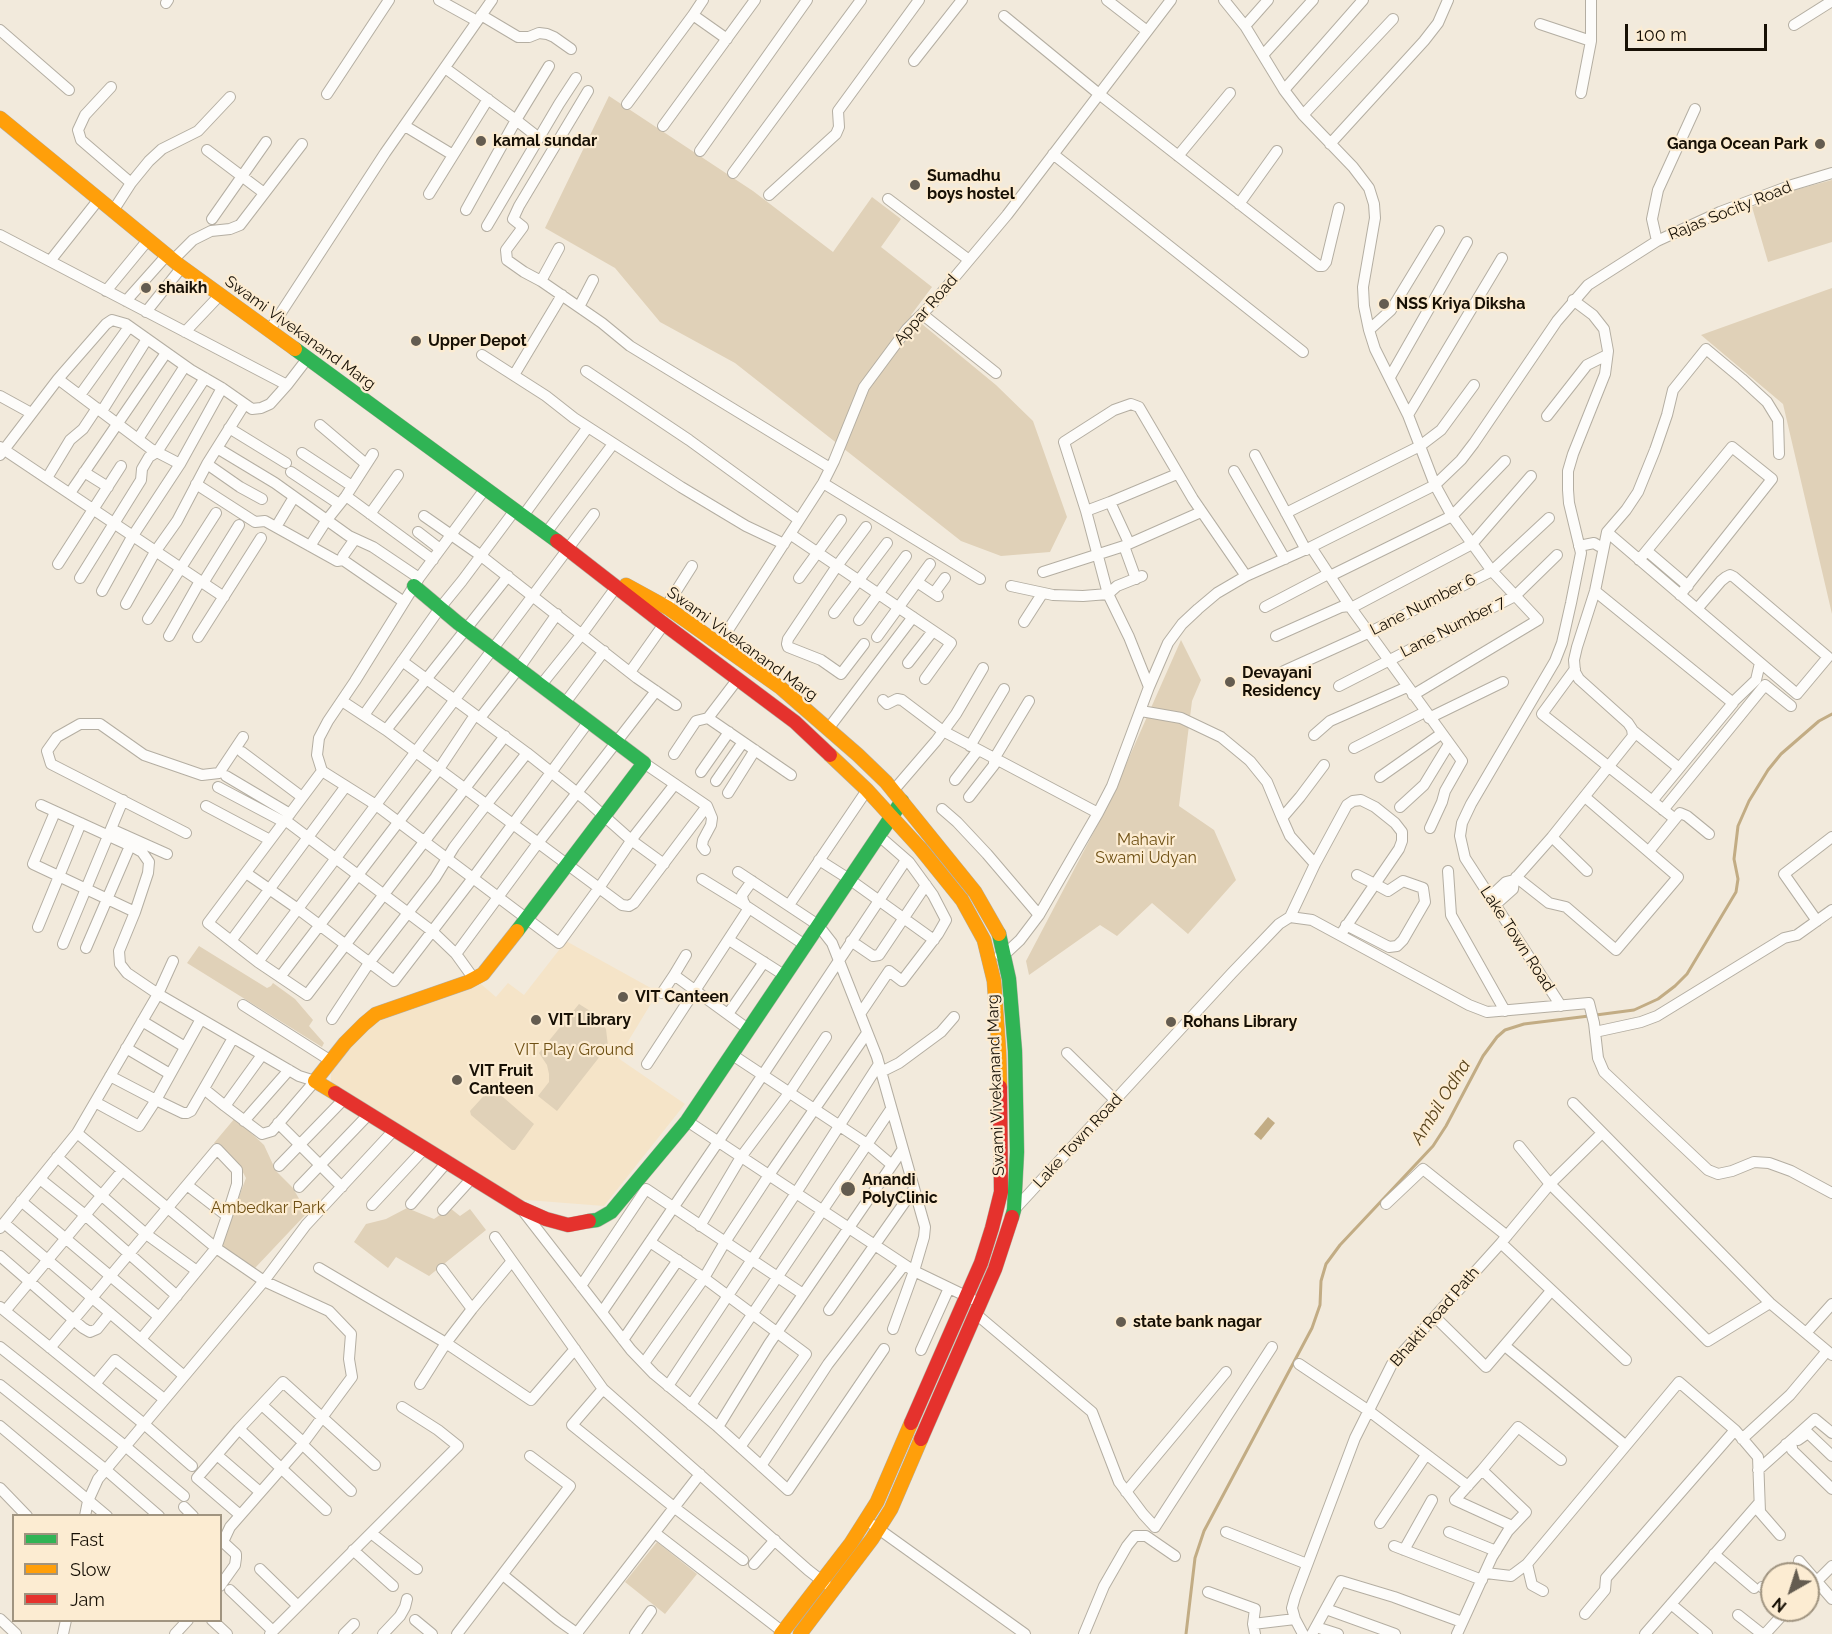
<!DOCTYPE html>
<html>
<head>
<meta charset="utf-8">
<style>
	body { margin:0 }
	#map { position:relative; width:1832px; height:1634px; overflow:hidden; background:#f2eadc; font-family:Raleway,sans-serif }
	canvas { display:block }
	.legend { position:absolute; left:12px; top:1514px; width:210px; height:108px; box-sizing:border-box; background:#fcecd2; border:2px solid #a09480; margin:0; padding:8px 10px; list-style:none; font-size:18px; color:#171005 }
	.legend li { display:flex; align-items:center; gap:12px; height:30px }
	.legend b { width:30px; border:2px solid #a09480 }
	.north { position:absolute; left:1760px; top:1562px; width:60px; height:60px; box-sizing:border-box; background:#fcecd2; border:2px solid #a09480; border-radius:50%; rotate:219deg; font-size:16px; font-weight:700; line-height:24px; text-align:center; color:#171005 }
	.north::after { content:''; display:block; margin:auto; width:21px; height:27px; background:#645c50; clip-path:polygon(50% 0,100% 100%,50% 72%,0 100%) }
	.scale { position:absolute; left:1625px; top:24px; width:142px; height:27px; box-sizing:border-box; border:3px solid #171005; border-top:0; padding-left:8px; font-size:18px; line-height:21px; white-space:nowrap; color:#171005; -webkit-text-stroke:4px #fcecd2; paint-order:stroke }
</style>
</head>
<body>
<div id="map">
<canvas width="1832" height="1634"></canvas>
<ul class="legend">
<li><b style="height:8px;background:#30b455"></b>Fast</li>
<li><b style="height:8px;background:#ff9f0a"></b>Slow</li>
<li><b style="height:8px;background:#e5322d"></b>Jam</li>
</ul>
<div class="north">N</div>
<div class="scale">100 m</div>
</div>
<script>
const ctx = document.querySelector('canvas').getContext('2d');
ctx.lineJoin = 'round';
function fill(path, color) { ctx.fillStyle = color; ctx.fill(path, 'evenodd'); }
const toPath = rows => new Path2D(rows.map(r => 'M' + r).join(''));
function strokePath(path, color, width, dash) { ctx.strokeStyle = color; ctx.lineWidth = width; ctx.lineCap = dash ? 'butt' : 'round'; ctx.setLineDash(dash || []); ctx.stroke(path); }
function label(font, color, halo, rows, align = 'center') {
  ctx.font = font + ' Raleway,sans-serif'; ctx.lineWidth = 4.5; ctx.setLineDash([]); ctx.textBaseline = 'middle'; ctx.strokeStyle = halo; ctx.fillStyle = color; for (const [text, x, y, turn = 0] of rows) {
    ctx.save(); ctx.translate(x, y); ctx.rotate((+turn || 0) * Math.PI / 180); ctx.textAlign = isNaN(turn) ? turn : align; if (halo) ctx.strokeText(text, 0, 0); ctx.fillText(text, 0, 0); ctx.restore();
  }
}
fill(toPath([
	[566,941,658,992,618,1058,685,1104,604,1206,514,1199,331,1084,331,1067,356,1037,395,1011,481,984,496,997,508,983,524,995]
]), '#f5e4c8');
fill(toPath([
	[609,96,753,191,833,252,872,197,901,219,881,247,932,287,911,315,996,385,1033,421,1067,517,1050,552,1001,556,961,541,735,363,660,322,615,268,545,228],
	[1832,180,1832,242,1768,262,1752,207,1791,191],
	[1832,288,1832,614,1783,404,1701,335],
	[1181,640,1201,680,1192,701,1179,806,1214,830,1236,880,1188,934,1152,903,1117,936,1100,925,1029,975,1026,961,1108,805],
	[199,946,267,988,271,986,273,983,295,999,313,1020,309,1026,324,1043,322,1047,187,963],
	[579,1004,595,1014,606,1029,608,1046,557,1111,538,1096,549,1082,549,1074,547,1065,539,1053],
	[491,1088,496,1091,534,1124,515,1150,512,1150,471,1115,470,1111],
	[235,1118,264,1145,276,1171,293,1188,307,1213,255,1268,240,1263,223,1248,222,1242,246,1178,238,1163,214,1143],
	[407,1208,434,1219,450,1208,460,1216,470,1209,486,1230,429,1276,396,1257,388,1268,354,1242,366,1224,386,1219],
	[657,1542,697,1574,665,1614,625,1582]
]), '#e0d1b8');
fill(toPath([
	[1268,1117,1275,1123,1261,1140,1254,1134]
]), '#c2ac84');
strokePath(toPath([
	[1596,1015,1634,1010,1658,999,1675,986,1687,974,1736,892,1738,879,1734,859,1738,826,1749,801,1768,770,1781,754,1819,721,1832,714],
	[1186,1634,1195,1558,1204,1531,1312,1328,1320,1305,1321,1281,1326,1264,1340,1245,1433,1146,1446,1126,1483,1056,1497,1037,1505,1030,1524,1024,1589,1016]
]), '#c2ac84', 3);
const street = toPath([
	[439,0,477,21],
	[1107,0,1147,31],
	[1224,0,1245,26,1284,90,1303,115,1353,167,1369,188,1374,204,1375,218,1363,287,1364,306,1369,330,1375,349,1408,415,1435,485,1452,516,1492,571,1538,620,1413,695],
	[166,3,168,0],
	[481,15,518,37,529,37,539,33,547,34,554,37,571,49],
	[693,15,703,0],
	[1004,16,1099,94,1319,266,1323,266,1326,262,1339,208],
	[1540,24,1591,41],
	[1794,25,1832,1],
	[1245,26,1268,0],
	[0,30,69,90],
	[1263,55,1313,0],
	[914,61,962,0],
	[445,68,516,120,466,210],
	[111,87,85,115,78,130,81,140,131,183,113,211],
	[1284,90,1363,0],
	[588,91,519,206,513,219,523,227,506,250,507,260,524,272,541,281,602,323,630,346,830,468],
	[1581,93,1591,41,1591,0],
	[327,94,389,0],
	[627,104,693,15,727,39],
	[1303,115,1393,19],
	[405,126,453,155],
	[663,126,755,0],
	[539,138,516,120,549,66],
	[1330,144,1424,41,1438,23,1448,0],
	[207,150,264,193],
	[700,151,807,0],
	[1053,154,1303,352],
	[1178,156,1230,93],
	[733,173,861,0],
	[131,183,149,161,162,149,198,131,230,97],
	[429,194,488,99],
	[769,195,836,134,839,127,838,111,919,0],
	[888,199,969,260],
	[1239,204,1277,151],
	[212,219,266,142],
	[487,226,559,104,576,78],
	[0,235,287,385,307,359],
	[1657,241,1652,219,1658,190,1695,109],
	[173,260,193,240,211,231,230,229,240,225,302,144],
	[50,261,99,199],
	[541,281,559,248],
	[106,291,148,240],
	[126,301,167,255],
	[579,307,593,280],
	[146,312,182,267],
	[922,314,996,373],
	[1369,330,1391,310,1439,231],
	[269,331,385,153,492,0],
	[185,332,220,295],
	[482,355,546,396,574,418,681,487,746,526,784,544],
	[586,371,689,440,799,520],
	[514,375,562,295],
	[1390,377,1467,242],
	[80,395,129,327],
	[0,396,31,413],
	[102,411,147,339],
	[1408,415,1502,258],
	[1547,416,1587,365,1607,355],
	[320,425,366,464],
	[229,428,286,463],
	[138,439,185,366],
	[0,447,224,597],
	[217,448,275,483,349,536,373,547,419,578],
	[302,453,352,486],
	[0,455,58,379],
	[1255,455,1306,550],
	[180,464,151,449,58,379,106,324,112,320,126,324,191,370,222,388,252,409,261,408,270,404,287,385],
	[207,464,240,487,262,499],
	[1234,471,1285,559],
	[84,472,108,487],
	[291,472,339,504],
	[47,478,70,440,83,429,97,408],
	[823,483,980,579],
	[196,484,255,522,265,521,337,561,343,560,404,602],
	[485,489,419,578,355,681,328,721,319,738,317,755,322,771,376,805,559,943,599,888,635,835,675,784],
	[70,493,166,353],
	[346,496,433,560],
	[1110,502,1177,474],
	[1086,511,1110,502,1129,543],
	[1286,513,1420,446,1441,430,1474,385],
	[370,514,398,475],
	[424,516,480,555,637,678,676,705],
	[523,516,588,427],
	[276,527,294,497],
	[418,532,440,549],
	[1607,532,1697,609,1797,694,1828,657,1734,577,1730,575,1726,577,1721,581,1697,609],
	[546,533,613,444],
	[790,534,951,643,925,679],
	[310,546,326,521,346,496,373,454],
	[1124,546,1201,512],
	[1579,546,1594,543,1599,546,1604,545],
	[1311,547,1351,608,1462,761,1445,791,1442,802,1430,828],
	[1647,551,1688,586],
	[343,560,343,556,355,539],
	[1639,560,1732,447,1772,479,1680,595],
	[58,564,121,466],
	[1043,572,1124,546,1136,579],
	[1142,576,1117,586,1108,594,1086,511,1064,442,1114,410,1131,404,1139,407,1193,499,1246,576],
	[1330,576,1452,516,1505,461],
	[80,578,141,480,142,469,149,457,157,452,205,378],
	[799,578,841,520],
	[917,582,938,596],
	[203,583,239,525],
	[1011,586,1053,595,1083,596,1108,594,1129,637,1149,687],
	[102,591,132,537,180,464,222,388],
	[1595,591,1733,703,1652,801],
	[934,593,945,578],
	[126,604,155,552,177,521,207,464,244,405],
	[666,607,692,566],
	[1265,607,1328,574],
	[1351,608,1472,544,1531,476],
	[834,613,887,543],
	[148,619,216,513],
	[859,620,906,556],
	[1024,622,1042,594],
	[169,636,200,581],
	[1276,636,1341,607,1349,606],
	[198,637,261,538],
	[877,637,930,564],
	[719,644,823,483,834,461,864,387,907,329,933,303,1007,215,1171,0],
	[864,644,841,674,821,660,788,647,787,644,788,639,837,566,866,527],
	[402,661,527,753,586,800,631,840,664,864],
	[908,663,933,631],
	[1575,669,1542,714,1675,819,1649,851],
	[1284,671,1368,633,1492,571,1549,518],
	[630,672,664,624],
	[737,680,708,718,791,775],
	[541,685,582,634,617,586],
	[1339,686,1515,596,1557,555],
	[883,700,887,704,897,699,902,700,943,731,1098,813],
	[342,701,386,730,622,905,629,906,634,903,707,806],
	[565,703,604,651],
	[1731,704,1756,680,1760,663],
	[1141,711,1181,718,1221,737,1250,761,1267,782,1282,818],
	[364,715,440,608,462,581,515,510],
	[480,718,519,668,557,614],
	[1429,718,1503,682],
	[828,729,913,617],
	[386,730,508,576],
	[1632,730,1679,768],
	[1314,735,1330,721,1407,687],
	[970,746,1004,689],
	[1354,748,1425,712],
	[242,752,302,797],
	[674,754,696,721,708,718],
	[644,763,707,806,712,818,711,825,703,840,702,846,705,850],
	[322,771,208,923,258,962,307,995,505,736],
	[701,772,729,732],
	[226,776,290,814],
	[1380,777,1441,734],
	[955,780,978,750],
	[716,781,743,742],
	[218,787,284,822],
	[893,791,936,741,956,714,983,668],
	[728,793,755,750],
	[969,797,994,765,994,759,1029,701],
	[41,805,133,847,142,852,149,862,148,873,135,912,119,951,120,964,127,973,158,994,299,1076,315,1081,272,1131,262,1134,225,1106],
	[206,806,270,840],
	[1400,807,1424,785,1449,744],
	[942,809,957,822,987,854,1039,915],
	[1663,810,1765,685,1791,706],
	[55,812,33,864,135,912],
	[1675,819,1680,813,1687,816,1709,834],
	[285,820,432,931,456,954,474,979],
	[111,829,167,854],
	[186,833,51,764,47,751,57,737,80,724,100,724,144,755,202,775,219,773,243,737],
	[1552,837,1587,871],
	[819,860,849,879,934,940],
	[1315,864,1290,836,1282,818,1300,797,1324,765],
	[1448,871,1451,915,1505,1011],
	[738,872,818,925,832,943,877,1057,925,1227,924,1237,914,1271,893,1329],
	[246,873,298,909,394,981,473,878,589,721],
	[1516,877,1549,903,1566,907,1616,950,1678,877,1585,797],
	[702,879,746,906],
	[752,881,742,895,743,901,746,906,805,945],
	[1490,897,1506,882,1514,880,1552,837,1633,736,1632,729,1628,723,1579,679,1575,672,1574,660,1577,647,1595,591,1607,532,1626,510,1638,492,1655,450,1667,415,1673,390,1706,349,1742,379,1767,402,1778,420,1779,454],
	[789,905,867,790],
	[1495,905,1513,889,1514,880],
	[1290,917,1315,864,1347,805,1353,801,1361,800,1375,807,1395,823,1402,832,1402,841,1399,849,1375,884,1388,891,1403,881,1423,888,1425,902,1403,940,1397,946,1389,947,1346,925],
	[1817,921,1784,874,1832,837],
	[38,927,81,823],
	[1343,931,1375,884,1357,875],
	[729,940,784,975],
	[231,941,346,786],
	[851,941,873,956,879,955,926,885],
	[63,944,123,800],
	[86,948,130,846],
	[456,954,538,843,656,691],
	[686,955,674,975,748,1029],
	[1000,955,1005,954,1020,940,1039,915,1098,813,1112,786,1149,687,1168,643,1182,624,1198,609,1217,593,1246,576,1311,547,1435,485,1461,460,1474,443,1557,321,1588,285,1657,241,1720,212,1792,185,1832,173],
	[258,962,594,514],
	[280,977,439,769,475,715],
	[662,993,674,975],
	[243,1005,331,1061],
	[1561,1006,1465,858,1460,836,1462,823,1471,804,1555,661,1562,643,1571,603,1581,553,1569,503,1568,490,1568,471,1573,454,1605,374,1608,351,1604,329,1593,315,1573,300],
	[728,1014,764,962],
	[860,1014,889,971,902,981,938,934,946,920,933,895,909,862,878,835],
	[332,1019,369,963,435,878,454,847,479,814,527,753],
	[142,1021,185,1047],
	[1595,1032,1641,1022,1657,1016,1784,938,1797,935,1832,910],
	[126,1048,170,1074],
	[1067,1053,1115,1100],
	[731,1054,867,1144,892,1165],
	[647,1064,749,908],
	[881,1072,899,1063,941,1032,954,1017],
	[110,1076,156,1100,183,1113,187,1113,191,1111,233,1038],
	[204,1089,225,1106,262,1055],
	[95,1102,139,1126,156,1100,201,1019],
	[1573,1103,1770,1303,1832,1355],
	[244,1121,289,1070],
	[687,1121,914,1271,972,1299],
	[278,1123,342,1187],
	[77,1133,216,1248,264,1281,329,1311,351,1334,349,1359,352,1377,301,1446,230,1527,223,1542,236,1554,236,1558,235,1565,220,1586],
	[1519,1146,1550,1184,1708,1341,1770,1303],
	[57,1157,146,1234,197,1271],
	[279,1166,344,1099],
	[40,1179,85,1215,177,1296],
	[299,1187,369,1114],
	[21,1201,159,1317],
	[411,1204,447,1162],
	[1386,1204,1423,1169,1507,1236],
	[372,1205,425,1148],
	[443,1210,472,1178],
	[1014,1210,1232,973,1279,924,1290,917,1312,920,1469,1005,1487,1012,1589,1003,1594,1023,1598,1058,1604,1072,1708,1170,1718,1174,1732,1171,1754,1162,1769,1163,1791,1171,1832,1193],
	[523,1211,631,1350,654,1374,718,1427,788,1490,884,1349],
	[4,1223,183,1375],
	[700,1226,741,1157,789,1093,826,1037],
	[0,1228,77,1133,158,994,173,961],
	[495,1237,603,1389,808,1570,826,1584],
	[650,1242,704,1278,806,1354,740,1447],
	[1501,1243,1626,1360],
	[0,1256,83,1328,90,1332,97,1329,110,1313],
	[319,1268,446,1343,472,1309,512,1261],
	[442,1269,472,1309],
	[581,1286,646,1189,803,1294],
	[0,1307,144,1424,192,1466],
	[829,1310,914,1189],
	[5,1311,122,1171],
	[602,1312,718,1142,906,860],
	[976,1314,1092,1412,1119,1482,1143,1514,1155,1527,1272,1347],
	[1435,1317,1486,1367,1551,1291],
	[1806,1333,1832,1304],
	[141,1339,216,1248,227,1216,187,1185],
	[623,1340,678,1260],
	[1505,1346,1625,1445],
	[0,1347,125,1446,184,1496],
	[50,1348,217,1149,237,1170,237,1184,227,1216],
	[921,1350,949,1288],
	[644,1363,704,1278,725,1242,769,1175,867,1033],
	[1299,1364,1369,1411,1468,1486],
	[95,1384,115,1360,164,1399],
	[420,1384,446,1343,531,1400,575,1349],
	[0,1385,106,1470,159,1516],
	[668,1386,796,1193,879,1064],
	[603,1389,572,1425,675,1508,743,1560],
	[262,1405,304,1443],
	[691,1405,891,1109],
	[0,1426,107,1516],
	[718,1427,769,1344,903,1149],
	[239,1429,326,1510],
	[1742,1439,1790,1395,1827,1351],
	[1798,1440,1808,1433,1832,1456],
	[302,1444,351,1491],
	[1786,1444,1792,1447,1792,1450,1832,1489],
	[217,1455,260,1492],
	[761,1466,828,1364,904,1265],
	[1758,1470,1815,1419,1832,1433],
	[0,1488,27,1516],
	[1126,1492,1226,1372],
	[184,1507,193,1516],
	[240,1515,197,1478,239,1429,283,1382,375,1465],
	[85,1516,88,1501,98,1479,264,1281,306,1225,395,1129],
	[1380,1523,1426,1455],
	[873,1525,1025,1634],
	[1512,1526,1455,1500,1482,1470,1518,1427,1561,1460],
	[1226,1532,1307,1564],
	[1449,1532,1496,1551],
	[371,1533,417,1569],
	[655,1533,783,1632],
	[1394,1546,1482,1580],
	[353,1550,393,1586],
	[1404,1550,1432,1500],
	[1714,1554,1754,1588],
	[1799,1561,1832,1599],
	[754,1564,775,1540],
	[1527,1564,1532,1585,1543,1591],
	[260,1569,298,1606],
	[1486,1573,1511,1576,1527,1564,1679,1382,1735,1430,1758,1457,1760,1512,1780,1535],
	[503,1575,558,1620,578,1634],
	[1816,1582,1832,1566],
	[1762,1587,1772,1595],
	[230,1590,273,1631],
	[1208,1592,1255,1609,1253,1624],
	[1671,1604,1707,1634],
	[1326,1609,1395,1634],
	[1585,1614,1605,1590,1606,1578,1735,1430],
	[1738,1615,1762,1634],
	[0,1619,16,1634],
	[212,1620,227,1634],
	[415,1620,432,1634],
	[1316,1627,1338,1634],
	[577,1633,700,1474],
	[63,1634,66,1620],
	[175,1634,188,1620],
	[270,1634,458,1446,438,1430,402,1407],
	[344,1634,354,1624],
	[383,1634,400,1616,405,1607,407,1599],
	[457,1634,570,1486,530,1456],
	[635,1634,651,1611],
	[1084,1634,1104,1586,1127,1546,1135,1536,1146,1536,1175,1556],
	[1255,1634,1253,1624,1295,1619],
	[1303,1634,1295,1619,1292,1608,1295,1597,1355,1438,1392,1364,1501,1243,1550,1184,1602,1133],
	[1312,1634,1341,1581,1394,1597,1462,1622],
	[1457,1634,1492,1557,1508,1531,1526,1512,1482,1470],
	[1645,1634,1759,1503],
	[1765,1634,1787,1610]
]);
const fast = toPath([
	[295,349,557,541],
	[414,586,458,623,644,763,517,931],
	[999,934,1009,979,1015,1051,1017,1152,1014,1210,1012,1217],
	[589,1221,597,1220,611,1212,687,1121,902,801]
]);
const slow = toPath([
	[0,118,179,265,295,349],
	[626,585,668,608,781,688,858,755,886,782,975,892,999,934],
	[830,755,867,790,920,848,962,900,984,940,994,981,999,1051,1000,1087],
	[335,1093,315,1081,345,1043,364,1024,376,1014,468,982,483,974,517,931],
	[781,1634,851,1543,877,1502,911,1423],
	[800,1634,872,1539,891,1509,921,1439]
]);
const jam = toPath([
	[557,541,660,621,795,722,830,755],
	[335,1093,521,1208,546,1219,568,1225,589,1221],
	[911,1423,981,1263,992,1228,1001,1192,1000,1087],
	[921,1439,995,1269,1012,1217]
]);
strokePath(street, '#b4aea2', 12);
strokePath(fast, '#b4aea2', 15);
strokePath(slow, '#b4aea2', 15);
strokePath(jam, '#b4aea2', 15);
strokePath(street, '#fdfcfa', 10);
strokePath(fast, '#30b455', 14);
strokePath(slow, '#ff9f0a', 14);
strokePath(jam, '#e5322d', 14);
for (const [x, y, r, color] of [
	[481,141,6,"#645c50"],
	[1820,144,6,"#645c50"],
	[915,185,6,"#645c50"],
	[146,288,6,"#645c50"],
	[1384,304,6,"#645c50"],
	[416,341,6,"#645c50"],
	[1230,682,6,"#645c50"],
	[623,997,6,"#645c50"],
	[536,1020,6,"#645c50"],
	[1171,1022,6,"#645c50"],
	[457,1080,6,"#645c50"],
	[848,1189,8,"#645c50"],
	[1121,1322,6,"#645c50"]
]) { const dot = new Path2D(); dot.arc(x, y, r, 0, 2 * Math.PI); ctx.fillStyle = color; ctx.fill(dot); strokePath(dot, '#fcecd2', 2); }
label('bold 16px', '#171005', '#fcecd2', [
	["kamal sundar",493,141],
	["Ganga Ocean Park",1808,144,"right"],
	["Sumadhu",927,176],
	["boys hostel",927,194],
	["shaikh",158,288],
	["NSS Kriya Diksha",1396,304],
	["Upper Depot",428,341],
	["Devayani",1242,673],
	["Residency",1242,691],
	["VIT Canteen",635,997],
	["VIT Library",548,1020],
	["Rohans Library",1183,1022],
	["VIT Fruit",469,1071],
	["Canteen",469,1089],
	["Anandi",862,1180],
	["PolyClinic",862,1198],
	["state bank nagar",1133,1322]
], 'left');
label('16px', '#171005', '#fcecd2', [
	["Rajas Socity Road",1730,211,-22],
	["Appar Road",926,310,-49],
	["Swami Vivekanand Marg",300,333,36],
	["Lane Number 6",1423,605,-27],
	["Lane Number 7",1453,627,-27],
	["Swami Vivekanand Marg",742,644,36],
	["Lake Town Road",1517,939,57],
	["Swami Vivekanand Marg",996,1085,-92],
	["Lake Town Road",1078,1141,-47],
	["Bhakti Road Path",1435,1317,-49]
]);
label('16px', '#6f5014', '#fcecd2', [
	["Mahavir",1146,840],
	["Swami Udyan",1146,858],
	["VIT Play Ground",574,1050],
	["Ambedkar Park",268,1208]
]);
label('italic 18px', '#58421a', '#fcecd2', [
	["Ambil Odha",1441,1102,-58]
]);
</script>
</body>
</html>
